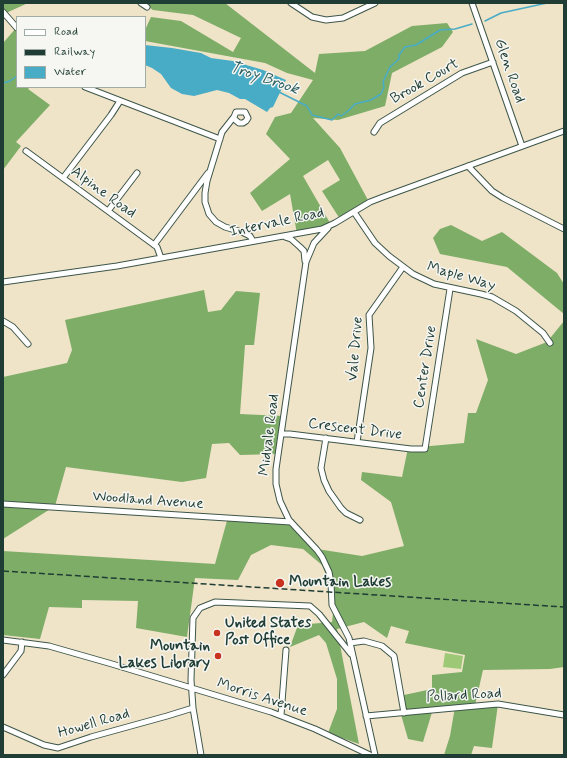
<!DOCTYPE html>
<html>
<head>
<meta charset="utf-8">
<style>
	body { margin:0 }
	#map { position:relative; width:567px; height:758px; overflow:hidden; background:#efe3c8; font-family:Mynerve,sans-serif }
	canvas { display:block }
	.frame { position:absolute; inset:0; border:4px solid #1f3d34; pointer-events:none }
	.legend { position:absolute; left:16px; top:16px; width:130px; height:72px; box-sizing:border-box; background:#f6f6f2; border:1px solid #a0aca6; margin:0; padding:5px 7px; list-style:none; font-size:12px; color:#1f3d34 }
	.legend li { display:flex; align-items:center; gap:8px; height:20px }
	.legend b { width:20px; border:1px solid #a0aca6 }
</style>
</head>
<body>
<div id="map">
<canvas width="567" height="758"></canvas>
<div class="frame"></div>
<ul class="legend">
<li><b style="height:5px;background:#fff"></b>Road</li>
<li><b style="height:5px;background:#1f3d34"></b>Railway</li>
<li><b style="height:11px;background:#48acc7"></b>Water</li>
</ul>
</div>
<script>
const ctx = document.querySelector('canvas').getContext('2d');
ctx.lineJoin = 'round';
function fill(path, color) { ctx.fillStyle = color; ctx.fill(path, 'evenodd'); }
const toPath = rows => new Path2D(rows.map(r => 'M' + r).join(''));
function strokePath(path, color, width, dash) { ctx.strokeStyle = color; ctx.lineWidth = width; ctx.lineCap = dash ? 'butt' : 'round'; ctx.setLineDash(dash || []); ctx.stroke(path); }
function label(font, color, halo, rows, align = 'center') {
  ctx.font = font + ' Mynerve,sans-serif'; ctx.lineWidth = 3; ctx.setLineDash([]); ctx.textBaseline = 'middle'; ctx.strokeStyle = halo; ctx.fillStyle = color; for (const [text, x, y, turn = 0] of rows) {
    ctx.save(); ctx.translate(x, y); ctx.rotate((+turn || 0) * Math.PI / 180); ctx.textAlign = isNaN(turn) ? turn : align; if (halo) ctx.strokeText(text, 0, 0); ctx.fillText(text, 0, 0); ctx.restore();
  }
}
fill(toPath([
	[445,653,463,656,461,669,443,667]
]), '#9dc977');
fill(toPath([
	[3,3,28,3,6,13,3,9],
	[143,3,225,3,315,73,319,54,365,51,412,26,447,23,453,32,442,47,392,73,385,106,338,120,313,118,340,148,369,202,340,219,322,191,340,180,328,160,303,176,330,223,322,227,297,234,290,194,262,211,250,193,290,159,266,134,275,117,291,113,313,80,287,73,265,63,145,41,145,30,151,17,181,21,233,52,241,38,193,15,153,10],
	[17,27,17,87,30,87,28,89,50,105,16,142,21,146,3,170,3,43],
	[451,225,482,241,502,232,557,273,564,284,564,314,507,267,440,254,433,238,440,229],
	[204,290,208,312,221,310,236,291,260,293,254,345,245,345,240,414,283,416,276,454,240,455,229,443,212,444,206,478,182,482,66,467,55,506,3,539,3,377,67,363,72,350,65,320],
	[564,321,564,667,550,669,483,670,475,705,498,704,492,748,474,746,471,755,444,755,450,736,455,707,433,709,423,742,408,739,400,711,406,711,404,695,432,689,432,675,462,672,465,655,405,643,409,631,391,626,387,638,364,622,337,629,359,744,328,733,337,709,337,679,326,643,319,635,290,647,298,625,332,622,335,597,322,565,303,549,271,545,251,555,238,580,195,578,187,637,136,628,138,601,82,600,82,608,49,607,40,639,3,635,3,551,215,564,228,517,289,521,317,549,362,556,404,546,391,502,361,480,362,472,402,477,408,448,464,443,468,413,476,413,488,380,476,339,516,354,547,342]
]), '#7ead68');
fill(toPath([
	[145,45,172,48,201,53,211,58,233,61,263,70,286,80,273,107,270,108,267,112,245,99,240,99,229,93,217,90,194,96,182,94,171,88,161,74,152,68,145,65]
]), '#48acc7');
strokePath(toPath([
	[485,21,501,13,547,3],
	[3,83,10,81,17,76],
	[279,92,307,106,312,115,332,120,338,114,341,116,348,111,355,104,371,100,381,94,384,87,383,82,390,67,399,59,399,55,405,47,416,45,440,30,455,29,472,24]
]), '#48acc7', 1.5);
const minor = toPath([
	[141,3,147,7],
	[291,3,312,17,326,20,343,18,375,3],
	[472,3,522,146],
	[3,12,17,28],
	[85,87,220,139],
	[233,118,239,123,243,123,246,121,248,118,245,112,236,112,234,117,233,118,222,132,207,181,205,193,205,202,209,214,216,222,225,227,242,232,250,236,253,241],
	[374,132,380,123,462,73,493,62],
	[26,151,157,247,161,258],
	[468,166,492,191,503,198,564,229],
	[63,178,111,115,120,101],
	[108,211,137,173],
	[354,212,375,243,389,256,413,274,434,284,481,294,492,297,516,311,543,333,550,343],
	[328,228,314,243,306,262,276,469,276,484,280,501,289,520,317,550,322,557,329,572,331,583,332,605,349,638,375,755],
	[285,237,291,239,300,247,304,251,305,261],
	[154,245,208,173],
	[3,282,117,266,322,229,335,223,370,202,383,197,564,131],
	[3,321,13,327,28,344],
	[281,434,290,434,411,449,425,449,450,289],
	[326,438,321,468,324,480,329,491,341,508,346,513,360,520],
	[357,442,371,348,369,315,403,267],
	[3,504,291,522],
	[3,640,49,646,112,664,271,712,315,729,370,755],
	[350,643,364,641,382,646,394,656,404,713],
	[3,675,21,651,22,642],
	[281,715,286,650],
	[366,716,498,704,564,715],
	[3,727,44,745,58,748,91,737,167,716,193,708],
	[201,755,193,708,191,680,193,618,200,608,215,602,310,606,319,614,351,654]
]);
strokePath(minor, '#3e564a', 7);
strokePath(minor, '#fff', 5);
strokePath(toPath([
	[3,571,564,607]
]), '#1f3d34', 1.5, [6, 3]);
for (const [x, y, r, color] of [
	[280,583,5,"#c8321e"],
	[217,633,4,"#c8321e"],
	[218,656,4,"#c8321e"]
]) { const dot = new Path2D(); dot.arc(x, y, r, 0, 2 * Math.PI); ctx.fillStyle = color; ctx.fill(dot); strokePath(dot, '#f6f6f2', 1.5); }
label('15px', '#1f3d34', '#f6f6f2', [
	["Glen Road",509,71,71],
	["Brook Court",425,82,-30],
	["Alpine Road",103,193,36],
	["Intervale Road",277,223,-12],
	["Maple Way",461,277,16],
	["Vale Drive",356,349,-85],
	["Center Drive",426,367,-81],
	["Crescent Drive",355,430,7],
	["Midvale Road",270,435,-83],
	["Woodland Avenue",148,501,4],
	["Pollard Road",464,696,-3],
	["Morris Avenue",262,698,18],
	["Howell Road",94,724,-16]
]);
label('bold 15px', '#1f3d34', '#f6f6f2', [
	["Mountain Lakes",289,583],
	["United States",225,624],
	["Post Office",225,641],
	["Mountain",210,647,"right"],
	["Lakes Library",210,664,"right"]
], 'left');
label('italic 16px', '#2b5e60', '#f6f6f2', [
	["Troy Brook",264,79,19]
]);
</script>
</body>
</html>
